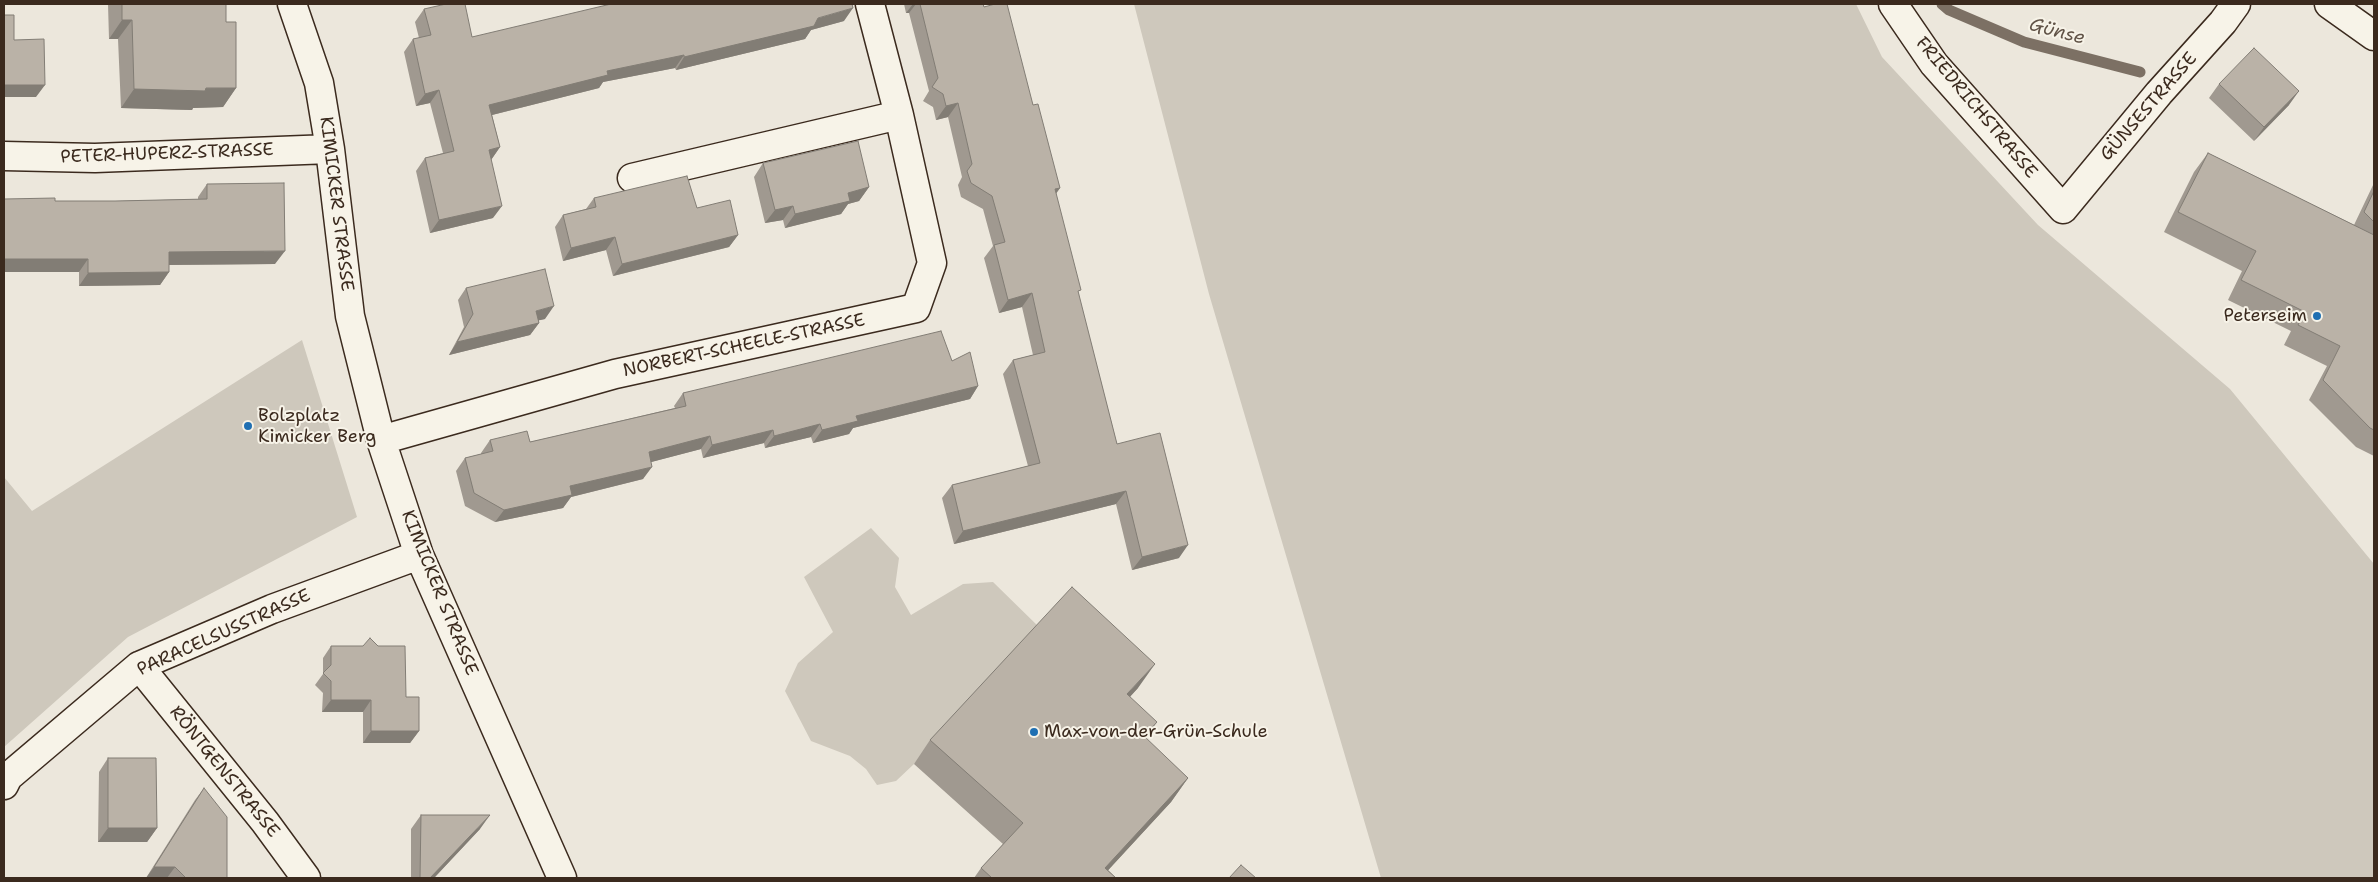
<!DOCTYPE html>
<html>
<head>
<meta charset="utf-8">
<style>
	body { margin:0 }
	#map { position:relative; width:2378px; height:882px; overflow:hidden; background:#ece7dc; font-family:"Shantell Sans",sans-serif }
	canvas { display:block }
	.frame { position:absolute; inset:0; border:5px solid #3b2a1e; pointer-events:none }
</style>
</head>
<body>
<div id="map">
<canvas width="2378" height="882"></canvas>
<div class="frame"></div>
</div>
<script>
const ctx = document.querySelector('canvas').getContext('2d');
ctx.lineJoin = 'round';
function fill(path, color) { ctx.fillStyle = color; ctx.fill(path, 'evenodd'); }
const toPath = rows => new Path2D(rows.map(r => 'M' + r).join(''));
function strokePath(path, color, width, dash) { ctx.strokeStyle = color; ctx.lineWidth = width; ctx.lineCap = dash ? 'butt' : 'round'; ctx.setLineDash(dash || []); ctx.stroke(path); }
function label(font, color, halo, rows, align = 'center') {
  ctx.font = font + ' "Shantell Sans",sans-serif'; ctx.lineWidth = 4; ctx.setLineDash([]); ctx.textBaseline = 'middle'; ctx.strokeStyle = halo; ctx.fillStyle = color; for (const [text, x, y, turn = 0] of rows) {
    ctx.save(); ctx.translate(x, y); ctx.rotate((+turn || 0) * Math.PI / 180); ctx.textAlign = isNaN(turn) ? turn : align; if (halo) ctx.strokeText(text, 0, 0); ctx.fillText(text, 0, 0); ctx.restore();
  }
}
fill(toPath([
	[1134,4,1856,4,1882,57,2038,225,2230,389,2374,564,2374,878,1381,878,1209,294],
	[302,340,357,517,128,637,4,747,4,477,32,511],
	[871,528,899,558,895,587,911,615,963,584,993,582,1040,628,914,764,896,781,877,785,866,769,850,756,811,741,785,691,798,663,833,632,804,577]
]), '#cec8bc');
strokePath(toPath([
	[1942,4,1949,10,2024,42,2140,72]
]), '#7c7064', 11);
const minor = toPath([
	[292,4,319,83,330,149,350,316,381,440,419,555,562,878],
	[1893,4,1934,64,2063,209,2159,93,2223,22,2236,4],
	[2329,4,2374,36],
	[4,156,95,158,330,149],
	[632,178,899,115],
	[381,440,615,374,916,308,932,263,899,115,870,4],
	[139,666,265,822,306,878],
	[4,785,8,777,139,666,272,609,419,555]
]);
strokePath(minor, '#3b2a1e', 31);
strokePath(minor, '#f7f3e8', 28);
fill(toPath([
	[108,4,226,4,226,22,236,88,223,107,193,108,192,110,121,108,118,39,109,39],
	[904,4,983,4,984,7,1033,105,1060,188,1056,194,1078,293,1117,444,1179,558,1132,570,1116,504,954,544,942,498,952,485,1028,466,1003,374,1013,360,1033,355,1022,307,999,313,984,258,993,246,983,209,961,197,958,185,962,177,948,117,936,120,933,107,923,101,929,91,909,13,906,13],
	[424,9,472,37,844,21,811,30,805,39,676,70,675,68,603,82,599,88,492,115,500,147,491,160,493,218,430,233,416,171,425,158,443,153,430,103,416,106,404,52,413,39,419,38,415,22],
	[2219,84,2289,105,2254,141,2209,98],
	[2208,153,2354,225,2374,183,2374,456,2356,447,2309,400,2327,366,2284,345,2291,331,2228,300,2242,271,2164,232,2194,172],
	[763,163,869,187,859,201,848,204,841,214,785,228,783,220,765,223,754,177],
	[207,184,275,264,169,265,169,272,160,285,79,286,79,272,4,272,55,201,115,201,198,199,198,197],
	[594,198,697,208,738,235,729,247,613,276,606,250,563,261,555,227,563,215,586,209],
	[466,288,545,319,539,320,539,323,530,335,449,355,464,327,458,300],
	[952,361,978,386,970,399,853,428,849,434,813,443,811,437,765,448,764,443,703,458,701,449,651,462,643,479,571,497,563,508,495,522,465,506,456,471,465,458,481,454,481,453,490,440,530,442,675,408,674,406,683,393],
	[331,646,406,697,419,731,410,743,363,743,363,712,322,712,323,693,315,685,323,674,323,658],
	[1138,688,1130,696,1145,738,1188,778,1171,802,1108,870,1116,878,974,878,981,868,1003,844,914,764,930,740],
	[108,758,157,828,147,842,98,842,99,772],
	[204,788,227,878,146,878,195,800],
	[421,815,480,829,434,878,411,878,411,829]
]), '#a09990');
fill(toPath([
	[913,4,916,4,909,13,906,13],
	[853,8,844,21,811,30,805,39,676,70,684,57],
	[122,20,132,20,118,39,109,39],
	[684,55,675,68,603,82,599,88,480,118,489,105,607,71],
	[4,85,45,85,36,97,4,97],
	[236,88,223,107,193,108,192,110,121,108,134,89],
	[439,90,430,103,416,106,425,94],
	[2299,91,2289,105,2254,141,2264,127],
	[958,103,948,117,936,120,946,106],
	[500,147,491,160,489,150],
	[869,187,859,201,848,204,841,214,785,228,795,214,848,193],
	[1060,188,1050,201,1055,189],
	[502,206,493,218,430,233,439,220],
	[793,206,783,220,765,223,775,210],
	[738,235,729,247,613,276,622,264],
	[615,237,606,250,563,261,571,248],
	[285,251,275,264,160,265,169,252],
	[4,259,88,259,79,272,4,272],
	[169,272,160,285,79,286,88,273],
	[1032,293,1022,307,999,313,1008,300],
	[554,306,545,319,527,323,536,311],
	[539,323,530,335,449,355,457,342],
	[978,386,970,399,853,428,849,434,813,443,822,430,856,416],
	[820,424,811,437,765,448,774,436],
	[773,430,764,443,703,458,712,445],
	[710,436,701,449,640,465,649,452],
	[652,467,643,479,571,497,563,508,495,522,504,510,570,486],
	[1126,491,1116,504,954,544,963,531],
	[1188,545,1179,558,1132,570,1142,557],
	[1155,664,1138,688,1111,718,1127,694],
	[331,700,371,700,363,712,322,712],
	[1157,722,1140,745,1144,736],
	[371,731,419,731,410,743,363,743],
	[1188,778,1171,802,1101,878,1105,868],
	[490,815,480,829,434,878,430,878],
	[108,828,157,828,147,842,98,842],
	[154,867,175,867,167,878,146,878]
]), '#827d75');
const building = toPath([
	[122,4,226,4,226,22,236,22,236,88,206,88,205,91,134,89,132,20,122,20,122,4],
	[446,4,465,4,472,37,611,4,852,4,853,8,818,18,814,26,684,57,684,55,607,71,608,75,489,105,500,147,489,150,502,206,439,220,425,158,454,151,439,90,425,94,413,39,431,35,424,9,446,4],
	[920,4,983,4,984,7,995,4,1007,4,1033,105,1038,104,1060,188,1055,189,1081,290,1078,291,1117,444,1160,433,1188,545,1142,557,1126,491,963,531,952,485,1040,463,1013,360,1045,352,1032,293,1008,300,994,245,1005,242,992,196,971,183,967,171,972,164,958,103,946,106,943,94,932,87,938,78,920,4],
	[4,15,14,15,14,40,44,39,45,85,4,85,4,15],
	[2254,48,2299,91,2264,127,2219,84,2254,48],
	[858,141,869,187,848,193,850,201,795,214,793,206,775,210,763,163,858,141],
	[2208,153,2374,235,2374,430,2370,428,2323,380,2340,346,2298,325,2305,312,2241,280,2256,251,2178,212,2208,153],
	[687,176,697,208,730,200,738,235,622,264,615,237,571,248,563,215,596,207,594,198,687,176],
	[284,183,285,251,169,252,169,272,88,273,88,259,4,259,4,199,55,198,55,201,115,201,207,199,207,184,284,183],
	[2374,191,2374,222,2364,212,2374,191],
	[545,269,554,306,536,311,539,323,457,342,473,314,466,288,545,269],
	[941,331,952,361,970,352,978,386,856,416,858,421,822,430,820,424,774,436,773,430,712,445,710,436,649,452,652,467,570,486,572,495,504,510,474,493,465,458,493,451,490,440,527,431,530,442,686,406,683,393,941,331],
	[1072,587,1155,664,1127,694,1157,722,1144,736,1188,778,1105,868,1116,878,992,878,981,868,1023,823,930,740,1072,587],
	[370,638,378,646,405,646,406,697,419,697,419,731,371,731,371,700,331,700,331,681,323,673,331,665,331,646,363,646,370,638],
	[108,758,156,758,157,828,108,828,108,758],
	[204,788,227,817,227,878,186,878,175,867,154,867,204,788],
	[421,815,490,815,430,878,420,878,421,815],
	[1241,865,1256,878,1229,878,1241,865]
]);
fill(building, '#bab2a7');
strokePath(building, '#827d75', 1);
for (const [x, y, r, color] of [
	[2317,316,5,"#1f6fb2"],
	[248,426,5,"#1f6fb2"],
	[1034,732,5,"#1f6fb2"]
]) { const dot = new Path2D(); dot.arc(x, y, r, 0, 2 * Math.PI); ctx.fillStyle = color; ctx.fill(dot); strokePath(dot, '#f7f3e8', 2); }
label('18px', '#3b2a1e', '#f7f3e8', [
	["GÜNSESTRASSE",2149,107,-49],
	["FRIEDRICHSTRASSE",1976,108,50],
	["PETER-HUPERZ-STRASSE",167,154,-2],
	["KIMICKER STRASSE",336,204,83],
	["NORBERT-SCHEELE-STRASSE",744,346,-12],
	["KIMICKER STRASSE",439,593,68],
	["PARACELSUSSTRASSE",224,633,-24],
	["RÖNTGENSTRASSE",224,772,51]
]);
label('18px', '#3b2a1e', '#f7f3e8', [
	["Peterseim",2307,316,"right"],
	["Bolzplatz",258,416],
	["Kimicker Berg",258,437],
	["Max-von-der-Grün-Schule",1044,732]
], 'left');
label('italic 19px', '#615347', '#f7f3e8', [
	["Günse",2057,32,15]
]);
</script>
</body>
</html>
